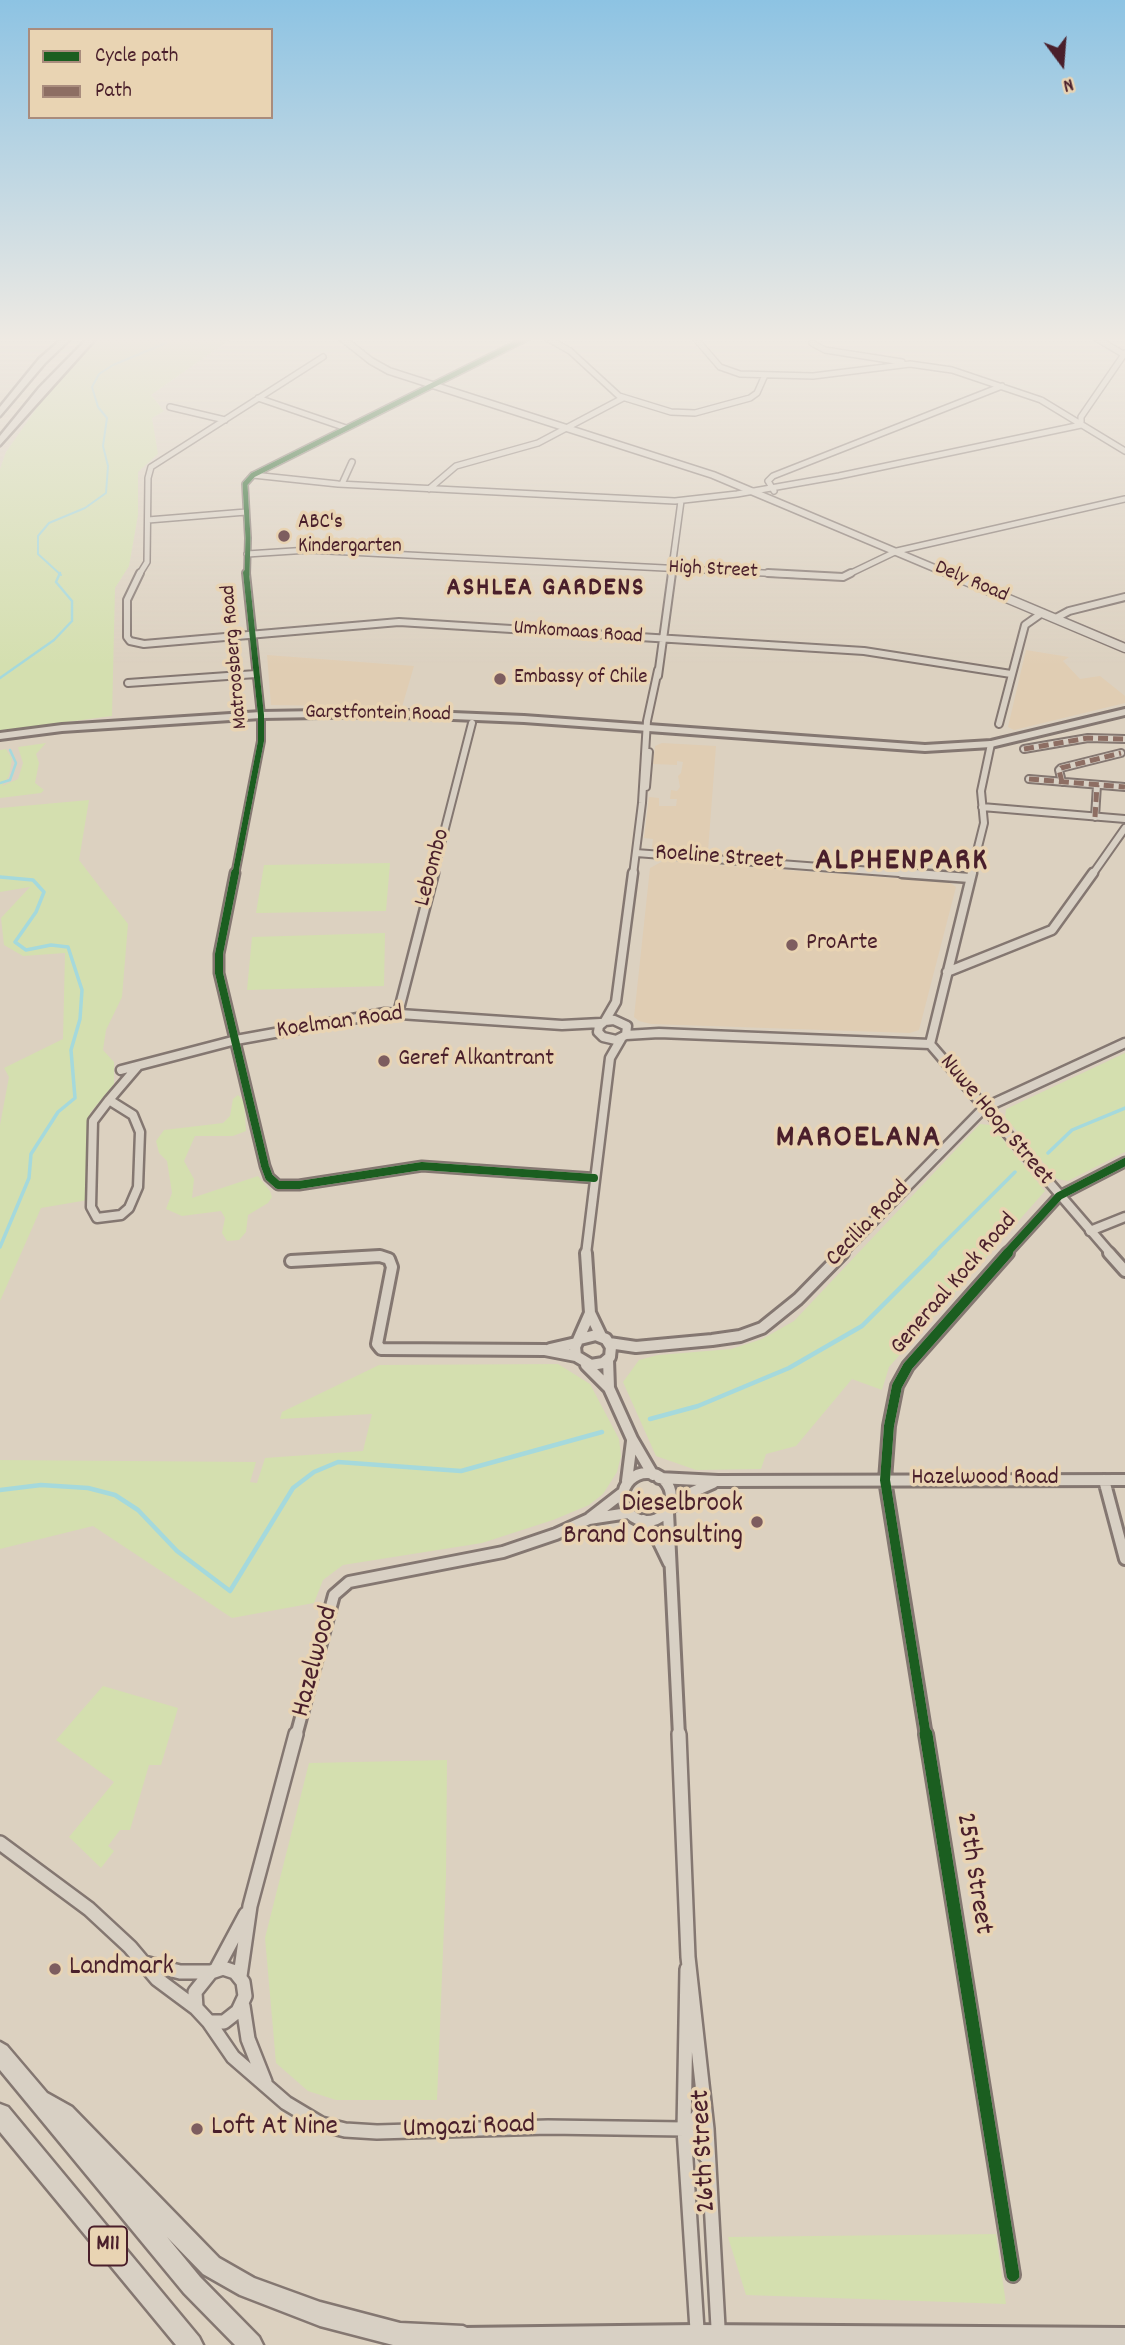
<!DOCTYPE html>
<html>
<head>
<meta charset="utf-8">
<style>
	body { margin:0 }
	#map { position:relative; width:1125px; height:2345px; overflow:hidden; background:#dcd1c0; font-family:Dekko,sans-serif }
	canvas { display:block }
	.legend { position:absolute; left:28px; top:28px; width:245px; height:91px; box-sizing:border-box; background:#e9d4b3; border:2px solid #a98c7d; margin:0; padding:9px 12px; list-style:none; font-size:21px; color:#4a1f2b }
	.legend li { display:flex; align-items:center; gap:14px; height:35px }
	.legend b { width:35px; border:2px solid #a98c7d }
	.north { position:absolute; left:1027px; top:28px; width:70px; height:70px; -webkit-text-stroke:5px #e9d4b3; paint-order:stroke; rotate:164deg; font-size:19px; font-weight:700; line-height:28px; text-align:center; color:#4a1f2b }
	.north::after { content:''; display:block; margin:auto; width:24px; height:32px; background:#4a1f2b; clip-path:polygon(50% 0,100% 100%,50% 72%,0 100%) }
</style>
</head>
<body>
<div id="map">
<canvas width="1125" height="2345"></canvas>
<ul class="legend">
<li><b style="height:9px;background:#1b5e20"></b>Cycle path</li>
<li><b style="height:9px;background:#8d6e63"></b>Path</li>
</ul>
<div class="north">N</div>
</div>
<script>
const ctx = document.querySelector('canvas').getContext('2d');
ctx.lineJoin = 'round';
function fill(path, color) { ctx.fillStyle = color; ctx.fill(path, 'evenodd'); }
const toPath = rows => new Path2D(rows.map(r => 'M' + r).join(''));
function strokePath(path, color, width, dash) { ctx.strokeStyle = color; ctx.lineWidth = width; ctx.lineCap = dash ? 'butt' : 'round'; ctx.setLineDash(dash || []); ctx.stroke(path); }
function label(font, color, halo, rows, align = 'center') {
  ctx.font = font + ' Dekko,sans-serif'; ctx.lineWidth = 7; ctx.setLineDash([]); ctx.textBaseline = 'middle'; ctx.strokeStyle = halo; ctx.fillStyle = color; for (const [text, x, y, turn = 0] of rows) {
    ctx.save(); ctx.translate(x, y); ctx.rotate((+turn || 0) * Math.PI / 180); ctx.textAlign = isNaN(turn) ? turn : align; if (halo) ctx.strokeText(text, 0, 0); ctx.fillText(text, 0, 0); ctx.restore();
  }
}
fill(toPath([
	[1026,650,1069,657,1063,661,1080,679,1100,676,1125,696,1125,703,1014,730,1008,727],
	[267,655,414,666,402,707,271,705],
	[662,743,716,746,708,851,652,848,653,839,644,838,649,797,659,798,659,806,676,806,677,799,670,799,671,790,677,791,680,787,678,776,681,773,683,762,677,761,677,765,653,764,655,746],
	[663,861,949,882,956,887,919,1030,910,1033,651,1024,639,1021,634,1017,650,868]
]), '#e0cdb3');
fill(toPath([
	[98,338,232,338,151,395,164,411,152,418,158,454,138,472,138,515,129,566,115,588,112,716,0,731,0,469,6,452,70,360],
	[46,743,36,754,39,763,35,783,44,790,41,793,0,798,0,750,6,749,12,759,9,776,2,786,18,779,23,763,18,747],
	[89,800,79,860,128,924,122,997,106,1030,103,1050,114,1062,114,1084,90,1113,88,1200,41,1208,0,1301,0,1125,9,1077,4,1068,63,1039,65,953,23,956,4,945,1,918,30,887,0,892,0,808],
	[390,863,386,911,256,913,264,865],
	[385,933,384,986,247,990,252,937],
	[1125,1053,1125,1152,1068,1181,1057,1179,1005,1117,1006,1109],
	[238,1095,244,1101,246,1131,233,1136,195,1136,184,1161,194,1179,192,1198,258,1176,270,1191,272,1197,268,1203,248,1215,246,1232,239,1240,227,1241,222,1233,225,1218,221,1211,182,1216,166,1209,172,1193,167,1161,159,1153,156,1141,164,1130,223,1123,230,1116,233,1099],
	[980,1124,991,1125,1045,1191,889,1367,882,1390,852,1379,796,1446,766,1454,761,1469,696,1470,656,1456,623,1382,639,1360,658,1355,731,1349,762,1339,794,1321],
	[558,1364,590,1384,619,1439,621,1456,617,1472,603,1494,589,1505,553,1520,482,1543,343,1565,323,1580,314,1603,232,1618,93,1526,0,1549,0,1460,256,1462,250,1482,257,1483,265,1458,363,1451,372,1414,280,1419,282,1412,379,1365],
	[103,1686,178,1708,161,1765,149,1765,130,1830,120,1830,108,1846,114,1851,101,1868,69,1837,114,1782,56,1740],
	[447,1760,446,1876,437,2100,336,2100,308,2091,276,2063,265,1938,309,1763],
	[996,2234,1006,2304,746,2295,728,2237]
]), '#d4dfaf');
strokePath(toPath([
	[61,575,38,554,38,536,49,523,85,508,106,493,108,466,103,446,107,418,98,407,92,387,99,374,113,365,166,343,167,338]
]), '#a5d9dc', 2);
strokePath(toPath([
	[0,678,54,640,72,621,72,601,56,582,60,573],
	[0,783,10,780,16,763,10,750]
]), '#a5d9dc', 2.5);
strokePath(toPath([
	[0,877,33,880,44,892,36,912,15,942,26,950,51,945,68,947,82,990,80,1019,71,1050,75,1098,58,1112,31,1154,29,1178,0,1247],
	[1048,1153,1072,1130,1125,1108],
	[933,1254,1015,1172]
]), '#a5d9dc', 3.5);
strokePath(toPath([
	[650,1419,698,1406,789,1368,862,1326,935,1253],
	[0,1490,41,1485,88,1488,115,1495,138,1510,177,1551,230,1591,293,1488,314,1472,338,1462,461,1471,602,1432]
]), '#a5d9dc', 4.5);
const minorFar4 = toPath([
	[547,338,570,351,619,396,671,412,695,413,750,398,757,393,765,375],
	[695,338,720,367,740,374,813,376,910,364,952,370,1041,400,1125,451],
	[1096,338,1123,354],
	[812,343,825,350,902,362],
	[258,398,346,428],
	[170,407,225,420],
	[1081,425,1081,417,1125,353],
	[253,475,338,484,675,501,737,494,839,476,1081,425],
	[342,484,352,462],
	[429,489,456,466,538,443,623,398],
	[774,491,768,481,773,476,1002,386],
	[148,520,246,512],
	[247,554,309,550,803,575],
	[139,575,147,562,148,478,151,467,323,357],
	[247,575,248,538,245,484,253,475,527,338],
	[671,575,681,501],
	[847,575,897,551,1125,499]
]);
const minorFar3 = toPath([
	[140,573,127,600,127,637,130,641,144,644,399,622,864,651,1011,674],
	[768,573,843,577,851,573],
	[1056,618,1069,611,1125,597],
	[658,676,672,573],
	[128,683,256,674],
	[999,724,1025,625,1042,613],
	[1024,749,1088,738,1125,739],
	[1029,779,1125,787],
	[1062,782,1059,770,1061,768,1121,753],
	[646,787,649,752],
	[982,807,1125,819],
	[1095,817,1097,785],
	[636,853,925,875],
	[235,875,261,741,261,715,246,573],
	[433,875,472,723],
	[633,875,642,803,647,721,658,670],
	[971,875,984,823,981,791,991,744],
	[1092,875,1125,828]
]);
const minorFar2 = toPath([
	[235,873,219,954,219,973,265,1166,269,1177,278,1185,299,1185,422,1166,594,1178],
	[902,873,970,878],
	[972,873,930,1044,1111,1254],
	[947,972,1052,930,1093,873],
	[398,1013,434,873],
	[614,1020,627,1026,626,1035,616,1040,603,1037,598,1032,599,1026,605,1021,614,1020],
	[605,1021,616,1002,633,873],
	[626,1035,659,1033,930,1044],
	[121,1070,236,1040,385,1013,562,1025,601,1023],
	[109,1100,133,1115,140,1132,138,1187,129,1208,121,1215,97,1218,91,1207,93,1121,109,1100],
	[109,1100,138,1066],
	[1090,1231,1125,1217],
	[586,1254,610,1058,621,1039],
	[841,1254,984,1108,1125,1043],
	[1006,1254,1059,1196,1125,1162]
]);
const minorFar1 = toPath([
	[586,1253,590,1313,601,1336],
	[1109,1253,1125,1271],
	[291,1261,380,1256,389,1259,392,1267,377,1344,381,1349,545,1350,576,1356],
	[580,1339,596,1335,606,1339,611,1347,610,1357,603,1363,591,1365,576,1356,575,1347,590,1313],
	[609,1343,636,1347,712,1340,740,1336,762,1328,798,1299,843,1253],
	[550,1349,576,1343],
	[608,1359,609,1388,632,1439,653,1475],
	[586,1365,609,1388],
	'623 1497a24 24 0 1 1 48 0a24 24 0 1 1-48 0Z',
	[659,1478,718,1481,1125,1480],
	[1104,1480,1125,1559],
	[627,1481,632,1441],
	[671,1507,686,1495,713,1483],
	[668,1512,679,1736],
	[590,1518,621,1494],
	[643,1520,656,1536,669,1563],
	[296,1736,334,1595,349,1582,503,1552,556,1534,589,1519,628,1513],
	[926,1736,885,1480,889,1426,897,1386,908,1366,1008,1253]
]);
const minor = toPath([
	[679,1734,688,1957,707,2129,719,2345],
	[926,1734,1013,2275],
	[0,1843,89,1909,130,1947,157,1979,196,2008],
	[144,1963,180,1972,211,1972],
	[223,1968,235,1972,243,1982,245,1996,238,2011,224,2022,209,2022,196,2008,195,1992,211,1972,223,1968],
	[687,1969,684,2129,698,2345],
	[216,1970,246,1914],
	[240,1976,250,1906,296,1734],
	[243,2006,248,2039,265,2082],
	[209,2022,233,2057,286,2103,321,2124,345,2130,377,2132,548,2127,684,2129,697,2117,704,2105],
	[684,2129,708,2159]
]);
const tertiaryFar1 = toPath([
	[342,338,371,361,389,371,713,475,951,575]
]);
const tertiary = toPath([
	[947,573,1125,648]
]);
const secondary = toPath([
	[1125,709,1125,715,991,747,925,751,524,722,382,716,261,718,62,731,0,739,0,733,62,725,261,712,382,710,524,716,925,745,991,741,1125,709],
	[697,2325,1125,2328,1125,2345,439,2345,442,2338,463,2328,697,2325]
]);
const primary = toPath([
	[0,2042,7,2046,47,2093,72,2107,219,2258,254,2278,320,2302,400,2323,463,2326,471,2330,475,2338,472,2345,393,2345,320,2326,240,2295,203,2274,167,2237,200,2277,259,2337,263,2345,235,2345,184,2293,0,2070,0,2042],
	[0,2104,8,2107,199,2337,203,2345,176,2345,0,2132,0,2104]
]);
const motorway = toPath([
	[63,338,71,338,45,363,0,416,0,407,39,359,63,338],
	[88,338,96,338,0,445,0,436,39,388,88,338]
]);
strokePath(minorFar4, '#847771', 8);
strokePath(minorFar3, '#847771', 10);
strokePath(minorFar2, '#847771', 13);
strokePath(minorFar1, '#847771', 16);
strokePath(minor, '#847771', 18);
strokePath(tertiaryFar1, '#847771', 9);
strokePath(tertiary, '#847771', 11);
strokePath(secondary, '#847771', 6);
strokePath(primary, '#847771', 5);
strokePath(motorway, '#847771', 5);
strokePath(minorFar4, '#d8d0c4', 5);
strokePath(minorFar3, '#d8d0c4', 6);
strokePath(minorFar2, '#d8d0c4', 8);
strokePath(minorFar1, '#d8d0c4', 10);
strokePath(minor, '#d8d0c4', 13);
strokePath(tertiaryFar1, '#d8d0c4', 6);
strokePath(tertiary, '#d8d0c4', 8);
fill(secondary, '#d8d0c4');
fill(primary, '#d8d0c4');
fill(motorway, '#d8d0c4');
strokePath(toPath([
	[1024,749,1088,738,1125,739],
	[1029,779,1125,787],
	[1062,782,1059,770,1061,768,1121,753],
	[1095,817,1097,785]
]), '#8d6e63', 5, [10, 5]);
strokePath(toPath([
	[247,575,248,538,245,484,253,475,527,338]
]), '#1b5e20', 5);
strokePath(toPath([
	[235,875,261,741,261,715,246,573]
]), '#1b5e20', 6);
strokePath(toPath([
	[235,873,219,954,219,973,265,1166,269,1177,278,1185,299,1185,422,1166,594,1178],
	[1006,1254,1059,1196,1125,1162]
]), '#1b5e20', 8);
strokePath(toPath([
	[926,1736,885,1480,889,1426,897,1386,908,1366,1008,1253]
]), '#1b5e20', 10);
strokePath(toPath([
	[926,1734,1013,2275]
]), '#1b5e20', 13);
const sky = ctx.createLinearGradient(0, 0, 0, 666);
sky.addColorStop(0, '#8dc3e3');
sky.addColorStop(0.51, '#efeae3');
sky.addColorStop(1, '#efeae300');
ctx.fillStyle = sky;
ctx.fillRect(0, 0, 1125, 666);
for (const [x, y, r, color] of [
	[284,536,7,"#7d5d5f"],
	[500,679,7,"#7d5d5f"],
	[792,945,7,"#7d5d5f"],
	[384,1061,7,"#7d5d5f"],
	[757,1522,7,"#7d5d5f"],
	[55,1969,7,"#7d5d5f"],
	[197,2129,7,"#7d5d5f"]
]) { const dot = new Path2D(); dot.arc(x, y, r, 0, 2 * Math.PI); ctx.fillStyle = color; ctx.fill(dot); strokePath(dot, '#e9d4b3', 2.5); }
label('21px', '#4a1f2b', '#e9d4b3', [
	["ABC's",298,524],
	["Kindergarten",298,548],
	["Embassy of Chile",514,679]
], 'left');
label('21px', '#4a1f2b', '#e9d4b3', [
	["High Street",713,571,3],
	["Dely Road",971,583,23],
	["Umkomaas Road",578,634,4],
	["Matroosberg Road",236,657,-95],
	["Garstfontein Road",378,715,1]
]);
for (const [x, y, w] of [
	[108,2246,38]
]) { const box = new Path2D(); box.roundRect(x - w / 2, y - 19.5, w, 39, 5); ctx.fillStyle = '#e9d4b3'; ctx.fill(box); strokePath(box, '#4a1f2b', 2); }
label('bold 23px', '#4a1f2b', null, [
	["M11",108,2246]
]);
label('24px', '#4a1f2b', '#e9d4b3', [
	["Roeline Street",719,859,4],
	["Lebombo",434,868,-75],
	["Koelman Road",340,1024,-8],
	["Nuwe Hoop Street",995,1121,50],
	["Cecilia Road",869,1225,-46],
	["Generaal Kock Road",955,1285,-49],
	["Hazelwood Road",985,1480]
]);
label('24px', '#4a1f2b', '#e9d4b3', [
	["ProArte",806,945],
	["Geref Alkantrant",398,1061]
], 'left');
ctx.letterSpacing = '2px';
label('bold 26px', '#4a1f2b', '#e9d4b3', [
	["ASHLEA GARDENS",546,590]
]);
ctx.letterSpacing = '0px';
label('28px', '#4a1f2b', '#e9d4b3', [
	["Dieselbrook",743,1506,"right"],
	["Brand Consulting",743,1538,"right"],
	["Landmark",69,1969],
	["Loft At Nine",211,2129]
], 'left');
label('28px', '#4a1f2b', '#e9d4b3', [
	["Hazelwood",317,1662,-75],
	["25th Street",972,1874,81],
	["Umgazi Road",469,2129,-2],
	["26th Street",706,2151,-93]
]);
ctx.letterSpacing = '2px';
label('bold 32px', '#4a1f2b', '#e9d4b3', [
	["ALPHENPARK",902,864],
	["MAROELANA",859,1141]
]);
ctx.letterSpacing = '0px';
</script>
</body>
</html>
